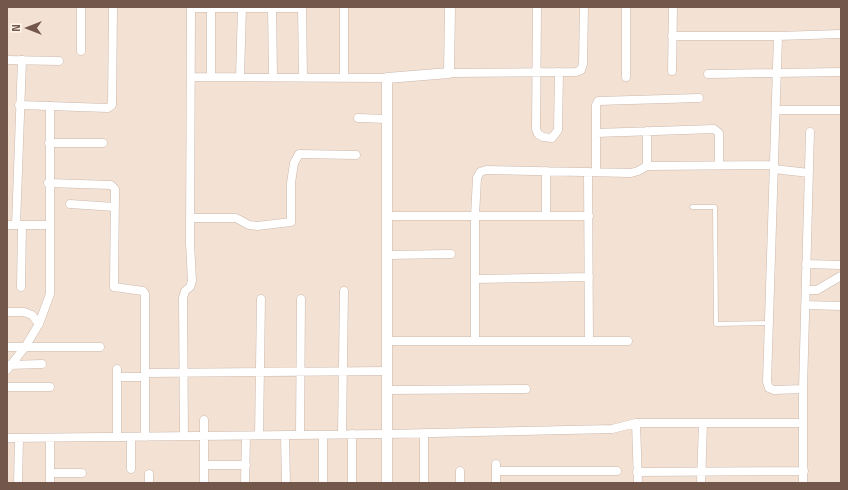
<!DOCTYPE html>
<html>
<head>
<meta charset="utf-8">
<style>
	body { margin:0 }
	#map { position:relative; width:848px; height:490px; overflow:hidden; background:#fbf1e5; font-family:"Titillium Web",sans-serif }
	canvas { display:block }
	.frame { position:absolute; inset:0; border:8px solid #73574b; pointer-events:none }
	.north { position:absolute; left:8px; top:8px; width:40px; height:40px; -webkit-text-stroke:3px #fef5eb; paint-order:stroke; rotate:270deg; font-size:11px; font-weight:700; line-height:16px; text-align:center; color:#73574b }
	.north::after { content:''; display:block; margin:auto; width:14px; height:18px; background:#73574b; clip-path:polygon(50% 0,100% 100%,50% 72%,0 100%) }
</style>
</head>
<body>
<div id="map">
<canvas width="848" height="490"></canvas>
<div class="frame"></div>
<div class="north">N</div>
</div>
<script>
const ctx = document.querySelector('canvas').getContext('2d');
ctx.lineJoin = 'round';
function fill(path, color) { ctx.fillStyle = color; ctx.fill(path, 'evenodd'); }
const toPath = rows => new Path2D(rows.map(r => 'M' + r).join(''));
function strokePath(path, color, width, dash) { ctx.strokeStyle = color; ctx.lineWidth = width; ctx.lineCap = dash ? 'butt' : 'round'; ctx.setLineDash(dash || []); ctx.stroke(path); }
fill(toPath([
	[7,7,841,7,841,483,7,483]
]), '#f3e2d4');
const service = toPath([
	[692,207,715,207,716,324,769,323]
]);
const minor = toPath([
	[211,7,211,77],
	[272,7,273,77],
	[302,7,303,77],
	[344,7,344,78],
	[537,7,536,129,538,134,543,137,552,138,558,130,559,72],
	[191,8,302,8],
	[672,36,778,36,767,382,769,388,774,390,803,389,803,483],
	[778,36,841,34],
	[81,51,81,7],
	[7,60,59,61],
	[672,71,673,7],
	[449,73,576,72,581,70,583,64,584,7],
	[708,74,841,72],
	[192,77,387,78],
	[240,77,242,7],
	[626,77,626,7],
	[19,105,108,108,112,105,113,7],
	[776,110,841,110],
	[358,118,387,119],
	[647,131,647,166],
	[596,133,714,129,719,133,719,165],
	[49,143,103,143],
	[774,169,809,173],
	[588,172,589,341],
	[596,172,596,105,598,101,699,98],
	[48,183,111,185,115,189,114,287,143,291,145,294,145,437],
	[70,204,115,207],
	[387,216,589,216],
	[546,216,546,171],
	[190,218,236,218,249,225,257,226,291,222,291,183,294,163,299,154,356,155],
	[7,225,49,225],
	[16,225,22,60],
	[387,255,451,254],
	[806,264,841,265],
	[475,279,589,277],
	[21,287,22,225],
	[806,290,817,290,841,276],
	[805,305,841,306],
	[7,312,24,312,32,315,39,324],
	[387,341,628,341],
	[475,341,475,216,477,178,480,172,486,170,631,173,638,171,647,166,774,165],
	[7,347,100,347],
	[9,365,42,364],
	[117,369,117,437],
	[7,370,25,347,39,324,50,294,50,106],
	[145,373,387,371],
	[117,377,145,377],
	[7,387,50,387],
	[803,389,810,132],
	[387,390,526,389],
	[636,423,638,483],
	[424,433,424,483],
	[342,434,344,291],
	[259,435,261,299],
	[285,435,286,483],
	[300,435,301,299],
	[184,436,183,298,185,291,190,287,192,281,190,243,191,7],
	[9,438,387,434,612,429,636,423,803,423],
	[204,465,246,465],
	[131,469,131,437],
	[496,471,617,471],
	[637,472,804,471],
	[50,473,82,473],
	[18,483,19,438],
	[50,483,50,438],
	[149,483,149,474],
	[204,483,204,420],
	[245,483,246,436],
	[323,483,323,435],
	[352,483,352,434],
	[460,483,460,471],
	[496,483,496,464],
	[701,483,703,423]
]);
const tertiary = toPath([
	[387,483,387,78,449,73,450,7]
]);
strokePath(service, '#ccb8ac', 5);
strokePath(minor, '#ccb8ac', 9);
strokePath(tertiary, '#ccb8ac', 11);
strokePath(service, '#fff', 4);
strokePath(minor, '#fff', 8);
strokePath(tertiary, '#fff', 10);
</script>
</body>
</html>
